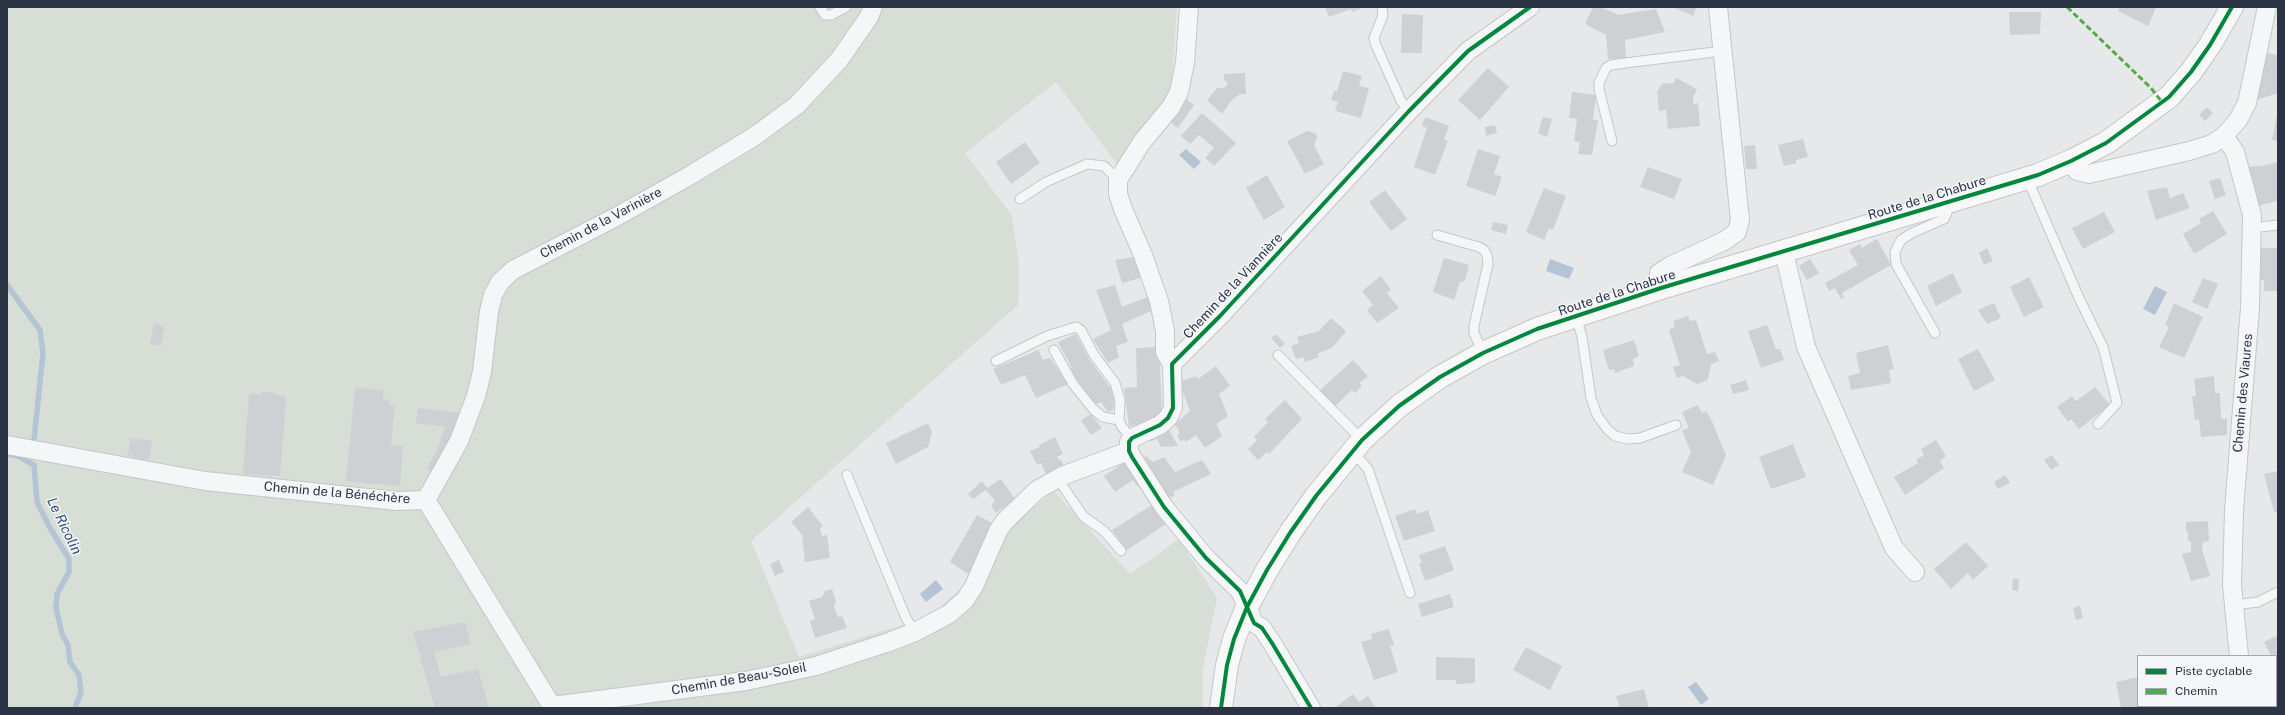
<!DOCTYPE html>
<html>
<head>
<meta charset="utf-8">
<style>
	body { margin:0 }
	#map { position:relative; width:2285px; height:715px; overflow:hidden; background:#e6e8ea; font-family:"Public Sans",sans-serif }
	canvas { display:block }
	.frame { position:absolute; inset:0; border:8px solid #2b3445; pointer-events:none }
	.legend { position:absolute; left:2137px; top:655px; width:140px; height:52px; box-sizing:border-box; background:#f4f6f9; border:1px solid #a4a8b1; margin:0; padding:5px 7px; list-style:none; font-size:12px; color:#2b3445 }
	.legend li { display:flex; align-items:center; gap:8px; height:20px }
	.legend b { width:20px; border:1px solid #a4a8b1 }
</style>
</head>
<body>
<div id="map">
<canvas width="2285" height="715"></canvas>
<div class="frame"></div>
<ul class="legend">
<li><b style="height:5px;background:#00873e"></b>Piste cyclable</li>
<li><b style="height:5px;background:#54ac47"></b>Chemin</li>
</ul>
</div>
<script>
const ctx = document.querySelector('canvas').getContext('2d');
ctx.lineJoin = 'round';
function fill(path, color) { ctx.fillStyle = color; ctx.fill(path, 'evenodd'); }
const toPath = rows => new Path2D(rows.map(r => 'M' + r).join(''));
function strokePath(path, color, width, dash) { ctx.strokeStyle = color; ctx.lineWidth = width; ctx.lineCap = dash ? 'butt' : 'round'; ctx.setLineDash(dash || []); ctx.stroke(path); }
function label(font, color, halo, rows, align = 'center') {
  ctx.font = font + ' "Public Sans",sans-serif'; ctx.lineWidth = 3; ctx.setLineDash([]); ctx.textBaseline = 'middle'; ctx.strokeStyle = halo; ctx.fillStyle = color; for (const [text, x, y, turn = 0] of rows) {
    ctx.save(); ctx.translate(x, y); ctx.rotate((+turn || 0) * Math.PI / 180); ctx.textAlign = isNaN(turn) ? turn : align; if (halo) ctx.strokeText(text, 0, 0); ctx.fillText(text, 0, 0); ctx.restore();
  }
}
fill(toPath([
	[7,7,1177,7,1171,94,1119,167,1056,82,965,153,1012,216,1019,266,1018,305,751,541,799,657,928,617,967,584,1011,526,1054,491,1130,574,1179,539,1217,598,1203,668,1203,708,7,708]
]), '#d6ded6');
fill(toPath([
	[1186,149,1201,162,1194,169,1179,155],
	[1550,259,1574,268,1569,279,1546,271],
	[2155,286,2167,292,2155,315,2143,309],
	[936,580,943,589,926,602,920,594],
	[1696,682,1709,699,1701,705,1688,687]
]), '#b4c4d5');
strokePath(toPath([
	[7,285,40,330,43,353,34,440],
	[7,454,18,456,34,465,37,502,50,528,69,559,69,572,57,594,56,608,62,634,68,645,70,662,79,675,81,692,75,708]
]), '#b4c4d5', 5.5);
fill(toPath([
	[1325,7,1365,7,1352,12,1351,9,1329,17],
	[1593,7,1601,7,1618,15,1656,9,1665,32,1625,40,1626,58,1608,59,1606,35,1585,24],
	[1673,7,1697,7,1693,16],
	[2120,7,2156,7,2148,26,2118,11],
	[2009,12,2041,12,2040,34,2010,35],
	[1402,14,1423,15,1422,53,1401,53],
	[2266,53,2278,55,2278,93,2254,101],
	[1488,68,1509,87,1480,120,1458,100],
	[1343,71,1362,76,1359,86,1369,88,1361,118,1335,111,1338,102,1331,100,1334,91,1337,91],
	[1245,73,1246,94,1240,94,1232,100,1222,114,1207,100,1217,88,1224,88,1228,83,1224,80,1224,74],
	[1676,78,1697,89,1693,98,1693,104,1698,103,1700,126,1668,129,1666,110,1659,111,1657,92,1662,84,1674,83],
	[1572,92,1596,95,1593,120,1598,120,1592,155,1578,154,1580,142,1574,141,1577,119,1569,118],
	[1184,97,1194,105,1178,128,1166,119],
	[2207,107,2213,113,2205,121,2199,115],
	[1202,113,1236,143,1214,166,1205,158,1214,148,1199,135,1190,144,1181,136],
	[2277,115,2278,115,2278,141,2272,140],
	[1425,117,1449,126,1444,140,1448,141,1435,175,1414,167,1427,128,1422,126],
	[1543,117,1552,119,1547,137,1538,133],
	[1495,125,1497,133,1486,136,1485,127],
	[1307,131,1315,133,1317,137,1314,145,1324,164,1305,174,1287,141],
	[1803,139,1808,157,1796,160,1796,163,1784,166,1778,145],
	[1025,142,1040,163,1011,184,996,162],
	[1755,145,1757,169,1746,169,1744,146],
	[1478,149,1500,156,1494,174,1502,177,1495,196,1466,186],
	[2278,162,2278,201,2257,206,2247,167,2262,166],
	[1648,167,1682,179,1674,199,1640,187],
	[1267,175,1285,207,1264,220,1246,188],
	[2220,178,2226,195,2215,199,2209,181],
	[2167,187,2170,198,2183,193,2190,208,2156,220,2147,191],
	[1544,188,1566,196,1553,230,1549,228,1544,240,1526,232],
	[1385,190,1407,219,1391,231,1369,202],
	[2213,211,2227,234,2194,254,2183,234,2201,223,2199,219],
	[2104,212,2115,232,2083,249,2072,228],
	[1493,222,1508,225,1506,234,1491,230],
	[1877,239,1891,265,1842,293,1844,297,1841,299,1835,288,1829,291,1825,283,1858,265,1849,250,1860,244,1862,248],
	[1987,248,1993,261,1984,265,1979,253],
	[2261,248,2278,248,2278,291,2264,291,2264,280,2260,280],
	[1139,256,1145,277,1122,283,1115,260],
	[1444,258,1469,265,1465,281,1460,282,1454,300,1433,292],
	[1810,259,1819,273,1807,280,1799,266],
	[1953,273,1962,292,1936,306,1927,286],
	[1381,276,1391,290,1387,293,1399,308,1377,323,1367,310,1373,305,1362,291],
	[2029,277,2044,307,2024,317,2010,287],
	[2203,278,2218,284,2207,309,2192,302],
	[1115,285,1122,307,1150,296,1153,310,1122,324,1128,342,1116,346,1119,357,1108,363,1093,339,1111,330,1096,290],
	[1994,303,2001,318,1987,324,1978,310],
	[2174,303,2203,317,2184,358,2159,347,2169,327,2165,325],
	[1688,316,1690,321,1696,320,1707,354,1715,352,1719,361,1711,364,1708,380,1697,384,1683,376,1677,378,1673,367,1680,365,1669,330,1675,327,1673,321],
	[1331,318,1346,331,1333,347,1317,354,1319,357,1305,362,1303,357,1296,359,1291,346,1299,343,1297,337,1319,331],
	[154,324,164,326,161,346,150,344],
	[1767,325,1776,349,1780,349,1784,360,1761,368,1748,331],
	[1076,334,1089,359,1111,389,1114,400,1113,410,1108,412,1101,402,1095,405,1069,369,1072,368,1058,342],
	[1276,334,1285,344,1280,348,1271,338],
	[1634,340,1639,356,1633,359,1634,366,1615,373,1614,369,1609,370,1603,350],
	[1888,345,1894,369,1889,370,1891,383,1851,390,1848,376,1860,373,1856,353],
	[1159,347,1162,414,1142,425,1129,426,1124,388,1137,387,1136,348],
	[1978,349,1995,380,1974,391,1958,359],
	[1038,350,1043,360,1050,358,1068,384,1036,398,1025,375,1001,385,993,369],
	[1353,360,1368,376,1359,383,1362,386,1355,393,1352,390,1334,407,1319,391],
	[1216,366,1230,386,1219,394,1228,416,1216,424,1222,436,1205,448,1196,435,1186,442,1185,440,1180,441,1177,435,1180,433,1175,424,1190,411,1179,382,1196,376,1198,379],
	[2214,376,2215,393,2220,393,2221,419,2227,419,2227,435,2201,437,2199,419,2195,420,2192,396,2196,396,2194,379],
	[1746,380,1749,390,1733,394,1730,385],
	[2095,387,2110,405,2079,429,2071,419,2068,422,2057,407,2072,396,2076,401],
	[355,388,383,390,383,399,390,400,389,406,395,405,391,445,403,446,400,486,346,481],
	[261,392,275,393,275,395,286,397,280,476,243,474,249,394,261,394],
	[1285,400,1302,419,1269,454,1267,452,1258,460,1248,449,1257,440,1254,437,1268,422,1265,419],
	[1698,405,1702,413,1706,411,1711,419,1726,455,1713,485,1682,472,1691,452,1682,430,1689,428,1682,412],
	[418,408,462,413,444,457,433,474,427,468,436,453,445,427,416,423],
	[1091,414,1102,428,1091,435,1081,420],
	[928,423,932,432,928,447,896,464,886,443],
	[1169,430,1178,446,1161,447,1157,439,1149,442,1147,438],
	[1055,437,1063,454,1057,457,1059,460,1061,459,1065,469,1047,476,1041,463,1037,465,1030,451,1040,447,1039,445],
	[130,438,152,441,149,460,128,456],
	[1936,440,1946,456,1940,461,1944,468,1905,495,1894,477,1918,463,1916,460,1924,455,1921,449],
	[1793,444,1806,477,1771,489,1759,457],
	[2052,455,2059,465,2051,470,2044,460],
	[1146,456,1153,462,1164,457,1175,472,1202,460,1211,474,1173,492,1175,496,1164,498,1141,459],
	[1128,460,1143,483,1138,487,1133,480,1115,492,1104,476],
	[2278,471,2278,515,2277,515,2277,512,2274,512,2264,474],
	[2005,475,2010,483,1998,489,1994,482],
	[1001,479,1015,499,996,513,991,505,995,501,986,490,973,499,968,494,982,481,987,488],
	[1152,505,1166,524,1127,550,1112,530],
	[808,507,823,526,820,528,822,536,827,535,830,558,805,562,802,535,791,522],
	[1415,509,1417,514,1428,510,1435,531,1404,541,1395,516],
	[977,515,992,523,978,560,968,574,950,562],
	[2208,521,2209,541,2203,542,2202,550,2210,576,2191,581,2182,554,2191,552,2191,541,2188,541,2188,532,2186,531,2186,522],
	[1966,542,1988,566,1973,580,1968,573,1951,589,1934,569],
	[1445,546,1454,570,1425,581,1419,564,1422,563,1419,555],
	[779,560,784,572,775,576,770,564],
	[2013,579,2019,579,2018,591,2012,590],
	[832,589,836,601,834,606,838,617,842,616,847,628,815,638,810,621,815,619,809,601,822,597,825,591],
	[1450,594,1454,607,1422,617,1418,604],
	[2080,606,2083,618,2076,620,2073,608],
	[465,622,471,644,434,652,441,677,478,669,489,708,435,708,413,632],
	[1389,629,1394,645,1390,646,1398,672,1374,680,1361,642,1372,639,1371,634],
	[2278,635,2278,657,2276,658,2276,656,2271,656,2264,642],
	[1526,647,1562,666,1550,690,1513,670],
	[1436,657,1475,658,1475,683,1456,684,1456,680,1436,680],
	[2138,677,2138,706,2144,707,2121,708,2116,682],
	[1644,689,1649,708,1620,708,1616,696],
	[1353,694,1359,702,1368,696,1376,708,1334,708]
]), '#ced0d3');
const lane = toPath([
	[820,7,825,15,831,15,846,7],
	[1382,7,1383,15,1374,38,1375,43,1401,101,1409,111],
	[1612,141,1599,89,1599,83,1606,68,1611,65,1625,63,1723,51],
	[2027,178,2079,298,2103,347,2117,403,2098,424],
	[1020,199,1046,182,1087,164,1104,166,1118,180],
	[2252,228,2278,225],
	[1437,235,1479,247,1484,250,1487,255,1488,264,1474,326,1474,333,1483,353],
	[1576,316,1582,337,1591,398,1597,415,1607,429,1615,436,1628,439,1640,438,1676,425],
	[1935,333,1896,264,1895,252,1901,240,1912,233,1944,219,1947,213,1944,204],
	[1054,350,1073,384,1093,409,1103,417,1119,420],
	[1278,355,1362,440],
	[996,361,1047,336,1076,327,1081,330,1094,355,1115,383,1120,400,1119,420,1122,427,1132,438],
	[1353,452,1368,469,1410,593],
	[847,475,906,618,915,632],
	[1058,479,1083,516,1105,532,1121,551],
	[2234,605,2258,602,2278,592],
	[2175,708,2179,706]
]);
const street = toPath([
	[2224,136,2235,152,2252,215,2250,308,2234,510,2232,585,2239,656],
	[2071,161,2077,171,2089,174,2189,151,2212,144,2224,136,2238,120,2247,103,2267,7],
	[1784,252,1806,347,1894,548,1915,572],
	[1661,288,1659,273,1670,266,1724,241,1737,232,1740,220,1718,7],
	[1172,364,1165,352,1165,331,1159,301,1143,255,1123,209,1118,194,1118,180,1142,142,1171,107,1179,92,1185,63,1189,7],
	[7,445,205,481,397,501,426,500],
	[426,500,459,441,476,396,482,372,489,311,493,295,500,282,513,270,614,218,689,176,755,136,797,105,839,60,869,17,873,7],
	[426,500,553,708],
	[552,706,746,681,816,666,889,642,915,632,949,614,965,600,974,586,998,531,1004,522,1037,490,1062,476,1129,451],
	[2249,706,2250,708],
	[1311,708,1272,643,1262,628,1254,623,1240,591,1206,558,1164,507,1132,457,1129,451,1129,442,1132,438,1160,425,1168,418,1173,408,1172,364,1220,316,1409,111,1468,51,1530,7]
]);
const secondary = toPath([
	[1221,708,1227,665,1234,639,1247,607,1267,570,1290,533,1316,496,1362,440,1399,406,1440,377,1483,353,1537,329,1661,288,2038,175,2071,161,2106,143,2169,97,2191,72,2210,45,2232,7]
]);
strokePath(lane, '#c4c6c8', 11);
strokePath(street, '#c4c6c8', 20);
strokePath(secondary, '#c4c6c8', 24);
strokePath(lane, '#f5f6f7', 9);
strokePath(street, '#f5f6f7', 18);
strokePath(secondary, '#f8f8f8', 22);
strokePath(toPath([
	[2067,7,2151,88,2162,102]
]), '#54ac47', 3, [6, 3]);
strokePath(toPath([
	[1221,708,1227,665,1234,639,1247,607,1267,570,1290,533,1316,496,1362,440,1399,406,1440,377,1483,353,1537,329,1661,288,2038,175,2071,161,2106,143,2169,97,2191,72,2210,45,2232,7],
	[1311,708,1272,643,1262,628,1254,623,1240,591,1206,558,1164,507,1132,457,1129,451,1129,442,1132,438,1160,425,1168,418,1173,408,1172,364,1220,316,1409,111,1468,51,1530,7]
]), '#00873e', 4);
label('13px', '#2b3445', '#f4f6f9', [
	["Route de la Chabure",1927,198,-17],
	["Chemin de la Varinière",601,223,-28],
	["Chemin de la Viannière",1233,286,-47],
	["Route de la Chabure",1617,293,-18],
	["Chemin des Viaures",2243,393,-85],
	["Chemin de la Bénéchère",337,493,5],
	["Chemin de Beau-Soleil",739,679,-10]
]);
label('italic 14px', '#34527a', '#f4f6f9', [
	["Le Ricolin",64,526,64]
]);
</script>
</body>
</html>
